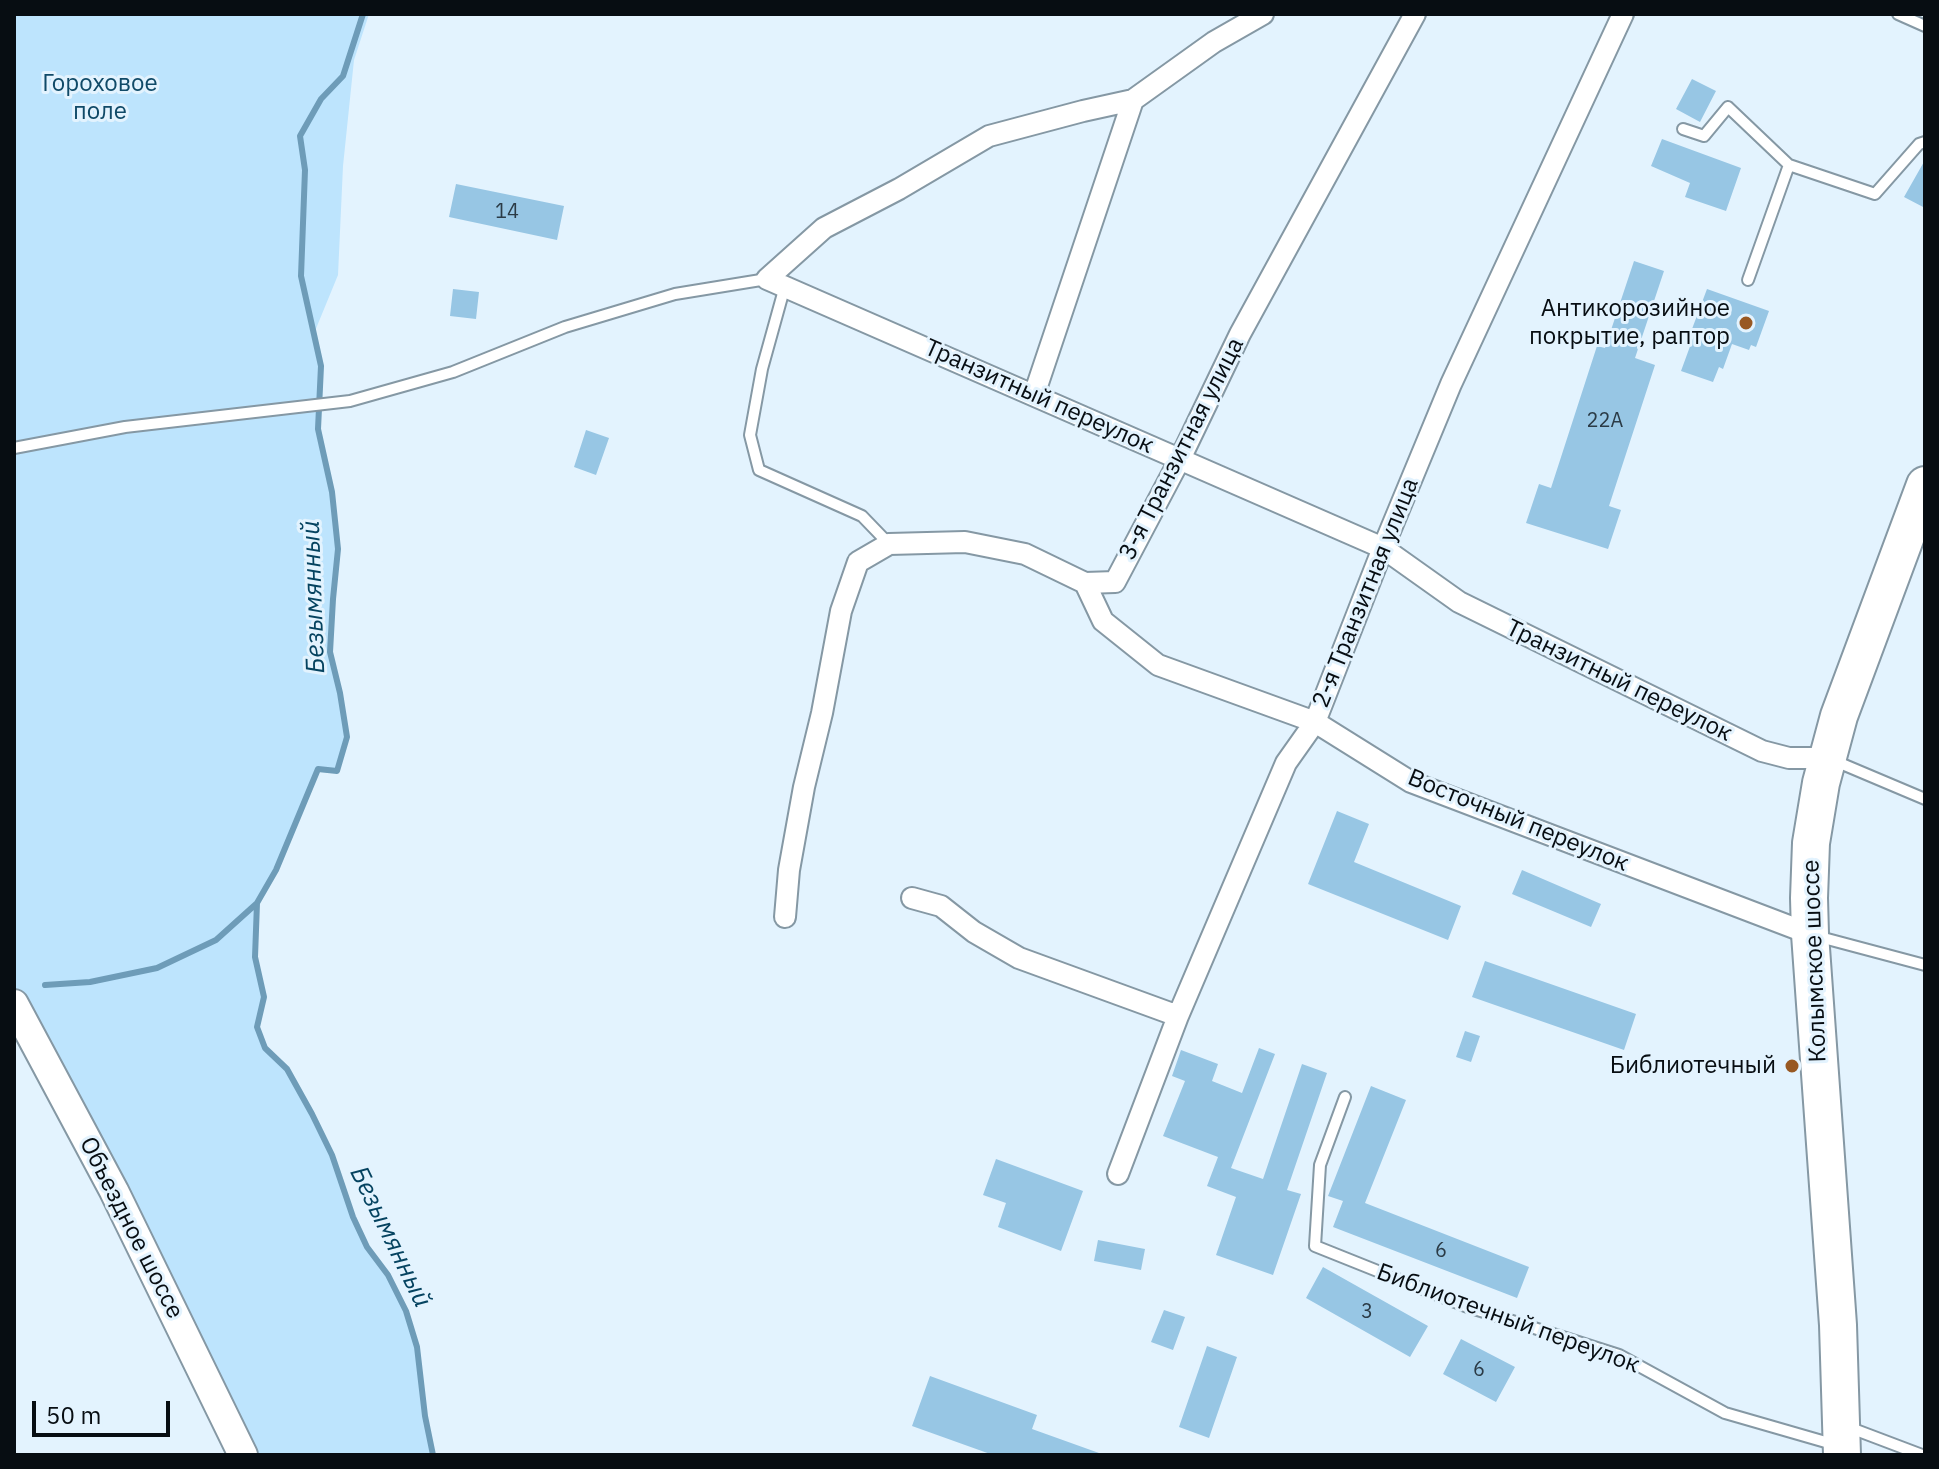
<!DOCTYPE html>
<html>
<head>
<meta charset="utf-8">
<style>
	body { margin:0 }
	#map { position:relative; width:1939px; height:1469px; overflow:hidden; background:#e3f3fe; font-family:"IBM Plex Sans",sans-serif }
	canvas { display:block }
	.frame { position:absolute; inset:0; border:16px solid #070d12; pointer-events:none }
	.scale { position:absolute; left:32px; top:1401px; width:138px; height:36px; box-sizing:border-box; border:4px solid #070d12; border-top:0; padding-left:10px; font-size:24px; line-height:28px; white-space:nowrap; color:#070d12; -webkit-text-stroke:6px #e3f3fe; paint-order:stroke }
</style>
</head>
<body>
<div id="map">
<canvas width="1939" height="1469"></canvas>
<div class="frame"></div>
<div class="scale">50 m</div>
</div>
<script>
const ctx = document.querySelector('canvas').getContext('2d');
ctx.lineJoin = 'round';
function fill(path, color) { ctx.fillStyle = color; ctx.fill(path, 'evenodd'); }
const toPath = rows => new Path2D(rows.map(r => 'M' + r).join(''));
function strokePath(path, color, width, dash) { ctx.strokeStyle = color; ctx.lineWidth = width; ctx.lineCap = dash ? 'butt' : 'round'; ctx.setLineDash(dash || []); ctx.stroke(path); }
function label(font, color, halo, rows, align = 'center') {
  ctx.font = font + ' "IBM Plex Sans",sans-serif'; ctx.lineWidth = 6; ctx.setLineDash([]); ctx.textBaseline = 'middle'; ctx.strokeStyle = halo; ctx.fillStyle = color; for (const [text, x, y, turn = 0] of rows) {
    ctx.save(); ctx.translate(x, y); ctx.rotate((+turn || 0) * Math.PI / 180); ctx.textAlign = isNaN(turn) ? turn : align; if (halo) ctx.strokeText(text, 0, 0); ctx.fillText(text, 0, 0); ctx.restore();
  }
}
fill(toPath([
	[14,14,369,14,354,60,343,166,338,275,315,331,321,366,318,429,332,492,338,549,333,599,330,652,340,693,347,737,337,771,318,770,276,870,257,903,255,957,264,997,257,1027,265,1048,287,1069,312,1114,332,1155,353,1217,367,1247,388,1275,406,1311,417,1347,425,1416,433,1455,243,1455,14,1004]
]), '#bde4fd');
strokePath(toPath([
	[363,14,343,76,321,99,300,136,305,170,301,276,321,366,318,429,332,492,338,549,333,599,330,652,340,693,347,737,337,771,318,769,276,870,257,903,255,957,264,997,257,1027,265,1048,287,1069,312,1114,332,1155,353,1217,367,1247,388,1275,406,1311,417,1347,425,1416,433,1455],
	[45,985,90,982,157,968,216,940,256,904]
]), '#6e9cb8', 6);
fill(toPath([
	[1692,79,1716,91,1700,122,1676,109],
	[1662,139,1741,168,1726,211,1685,197,1690,183,1651,166],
	[1925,160,1925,208,1904,197],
	[456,184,564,206,557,240,449,217],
	[1634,261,1664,271,1635,358,1655,365,1609,506,1621,510,1608,549,1526,523,1539,484,1551,488,1597,346,1605,348],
	[453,289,479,292,476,319,450,316],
	[1707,289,1769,311,1756,347,1751,345,1749,350,1732,344,1723,369,1719,367,1713,382,1681,371,1696,330,1692,329],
	[586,430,609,438,596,475,574,467],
	[1337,811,1369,824,1354,862,1461,906,1448,940,1308,884],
	[1522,870,1601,904,1591,927,1512,894],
	[1485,961,1636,1014,1624,1050,1472,997],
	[1465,1031,1480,1036,1471,1062,1456,1057],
	[1259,1048,1275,1054,1231,1168,1263,1179,1302,1064,1327,1073,1287,1190,1301,1194,1273,1275,1216,1255,1236,1197,1207,1186,1218,1157,1163,1136,1185,1081,1172,1076,1181,1050,1218,1064,1212,1081,1242,1093],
	[1371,1086,1406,1100,1365,1203,1529,1267,1517,1298,1333,1227,1343,1201,1328,1196],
	[996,1159,1083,1191,1061,1251,998,1227,1006,1203,983,1195],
	[1098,1240,1145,1249,1141,1270,1094,1261],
	[1323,1267,1428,1326,1410,1357,1306,1298],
	[1164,1310,1185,1317,1173,1350,1151,1342],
	[1461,1339,1515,1367,1496,1402,1443,1374],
	[1207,1346,1237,1357,1209,1438,1179,1427],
	[930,1376,1037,1415,1032,1429,1099,1453,1099,1455,993,1455,912,1426]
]), '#97c6e4');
const lane = toPath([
	[1898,14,1925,26],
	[1683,129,1704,136,1728,107,1789,165,1875,194,1919,144,1925,142],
	[1748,280,1789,165],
	[785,286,762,369,750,435,759,470,862,516,889,544],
	[14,448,125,427,350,401,453,372,565,327,675,294,767,279],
	[1835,761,1925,799],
	[1816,936,1925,965],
	[1345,1097,1320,1165,1315,1246,1465,1306,1619,1355,1725,1413,1836,1445],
	[1848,1427,1922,1455]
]);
const street = toPath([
	[1133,100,1083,111,989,136,899,189,824,228,767,279,1383,548,1459,602,1762,751,1789,758,1827,758],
	[1034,395,1133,100,1214,42,1263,14],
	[1085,583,1103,621,1158,665,1315,722,1411,782,1810,934],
	[912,898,941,906,974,932,1019,958,1178,1016],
	[785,917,789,870,804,787,822,713,841,611,858,562,889,544,965,542,1025,554,1085,583,1115,582,1180,459,1240,334,1415,14],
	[1118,1174,1178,1016,1286,763,1315,722,1383,548,1451,384,1623,14]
]);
const secondary = toPath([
	[14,1004,114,1191,243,1455]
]);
const highway = toPath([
	[1842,1455,1838,1325,1810,934,1809,898,1811,843,1821,783,1839,716,1925,485]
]);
strokePath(lane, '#8598a4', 14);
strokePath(street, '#8598a4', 24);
strokePath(secondary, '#8598a4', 32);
strokePath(highway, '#8598a4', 40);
strokePath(lane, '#fff', 10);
strokePath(street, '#fff', 20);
strokePath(secondary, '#fff', 28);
strokePath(highway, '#fff', 36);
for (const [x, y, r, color] of [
	[1746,323,8,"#985822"],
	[1792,1066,8,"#985822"]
]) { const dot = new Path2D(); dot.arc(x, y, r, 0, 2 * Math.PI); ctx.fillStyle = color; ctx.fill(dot); strokePath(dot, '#e3f3fe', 3); }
label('20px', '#2b3b46', null, [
	["14",507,212],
	["22А",1605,421],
	["6",1441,1251],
	["3",1367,1312],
	["6",1479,1370]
]);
label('24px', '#104a68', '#e3f3fe', [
	["Гороховое",100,84],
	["поле",100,112]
]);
label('24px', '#070d12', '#e3f3fe', [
	["Антикорозийное",1730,309],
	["покрытие, раптор",1730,337],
	["Библиотечный",1776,1066]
], 'right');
label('24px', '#070d12', '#e3f3fe', [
	["Транзитный переулок",1039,397,24],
	["3-я Транзитная улица",1182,449,-63],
	["2-я Транзитная улица",1366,593,-68],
	["Транзитный переулок",1619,681,26],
	["Восточный переулок",1518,821,22],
	["Колымское шоссе",1815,961,-92],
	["Объездное шоссе",131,1228,63],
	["Библиотечный переулок",1508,1319,20]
]);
label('italic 26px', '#054360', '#e3f3fe', [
	["Безымянный",314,597,-92],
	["Безымянный",390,1237,64]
]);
</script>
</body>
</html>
